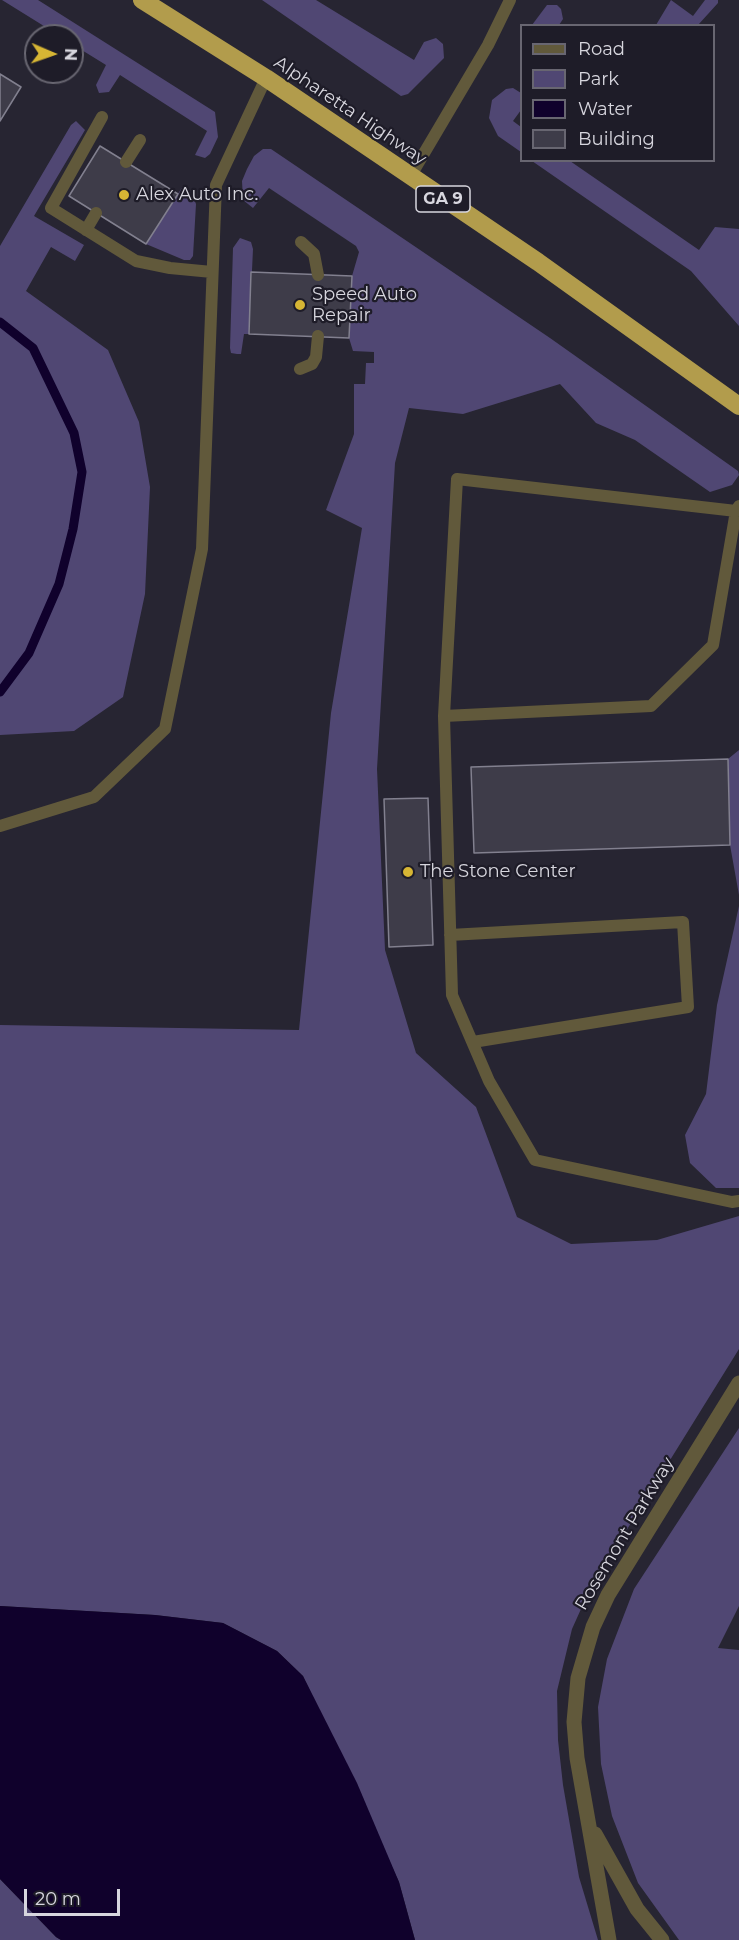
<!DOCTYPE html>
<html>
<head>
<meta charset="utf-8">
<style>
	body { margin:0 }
	#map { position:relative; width:739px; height:1940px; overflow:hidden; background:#272532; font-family:Montserrat,sans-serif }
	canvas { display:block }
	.legend { position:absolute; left:520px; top:24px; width:195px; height:138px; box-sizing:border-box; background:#1e1c28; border:2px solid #686671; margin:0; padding:8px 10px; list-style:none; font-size:18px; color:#d7d6de }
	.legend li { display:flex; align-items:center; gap:12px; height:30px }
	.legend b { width:30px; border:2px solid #686671 }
	.north { position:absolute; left:24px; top:24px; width:60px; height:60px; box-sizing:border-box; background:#1e1c28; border:2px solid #686671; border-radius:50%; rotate:92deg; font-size:16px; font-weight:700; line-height:24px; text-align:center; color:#d7d6de }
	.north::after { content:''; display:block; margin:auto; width:21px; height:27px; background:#d6b534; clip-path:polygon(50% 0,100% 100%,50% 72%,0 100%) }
	.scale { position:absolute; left:24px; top:1889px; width:96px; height:27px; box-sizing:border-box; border:3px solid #d7d6de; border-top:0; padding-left:8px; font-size:18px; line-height:21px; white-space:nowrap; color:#d7d6de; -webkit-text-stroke:4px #1e1c28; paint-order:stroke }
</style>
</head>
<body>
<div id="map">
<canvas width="739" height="1940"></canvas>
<ul class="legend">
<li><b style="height:8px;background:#61593b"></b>Road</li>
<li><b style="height:16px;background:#504773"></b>Park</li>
<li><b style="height:16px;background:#10012c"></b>Water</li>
<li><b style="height:16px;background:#3e3c49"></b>Building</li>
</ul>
<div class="north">N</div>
<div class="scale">20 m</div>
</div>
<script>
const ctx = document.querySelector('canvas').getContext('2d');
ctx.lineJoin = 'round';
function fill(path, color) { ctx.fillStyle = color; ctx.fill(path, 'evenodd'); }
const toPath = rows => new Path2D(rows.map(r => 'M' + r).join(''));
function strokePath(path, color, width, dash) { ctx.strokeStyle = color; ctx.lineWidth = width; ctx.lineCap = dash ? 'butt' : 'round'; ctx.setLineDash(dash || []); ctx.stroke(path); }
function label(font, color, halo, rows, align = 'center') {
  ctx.font = font + ' Montserrat,sans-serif'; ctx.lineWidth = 4.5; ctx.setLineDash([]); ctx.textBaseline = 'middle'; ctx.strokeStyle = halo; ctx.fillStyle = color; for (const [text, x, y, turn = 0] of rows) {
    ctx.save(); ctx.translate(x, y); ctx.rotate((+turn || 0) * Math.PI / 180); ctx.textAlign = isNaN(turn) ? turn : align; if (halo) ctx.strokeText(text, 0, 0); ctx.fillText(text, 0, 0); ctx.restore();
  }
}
fill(toPath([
	[2,0,38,0,215,112,218,137,210,154,205,158,195,155,207,131,120,75,109,92,99,93,96,85,106,65,72,44,72,36,60,36],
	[262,0,316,0,414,60,424,42,436,38,443,44,444,58,408,94,401,96],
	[671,0,693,16,705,0,718,0,718,3,698,25,656,25],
	[547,5,557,5,561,9,563,19,559,25,532,25],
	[513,88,521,93,521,110,513,121,521,127,521,152,498,136,489,118,492,100,506,89],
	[76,121,85,130,34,216,84,245,75,261,51,247,26,291,108,350,139,422,150,487,145,594,123,697,74,731,0,735,0,246,71,125],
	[263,149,271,149,550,338,738,471,739,475,732,485,710,492,635,440,596,423,560,384,463,414,409,408,395,463,377,769,385,950,416,1053,476,1107,517,1217,571,1244,657,1240,739,1216,739,1349,590,1589,572,1629,557,1691,558,1740,563,1785,579,1877,598,1940,415,1940,399,1882,303,1676,277,1651,223,1623,155,1615,0,1606,0,1025,299,1030,331,713,362,528,326,510,354,434,354,384,365,384,366,363,374,363,374,352,353,351,349,338,352,276,359,252,356,246,269,188,253,208,243,200,242,181,247,169,254,156],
	[532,161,570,161,699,250,715,227,739,229,739,326,691,271],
	[183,186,192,194,196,204,193,256,190,260,184,260,146,244],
	[240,238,251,242,253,249,249,334,244,334,241,354,237,354,231,353,230,348,233,248],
	[739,750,739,895,730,845,728,759],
	[739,906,739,1188,716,1188,690,1163,685,1135,706,1094,717,1005],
	[739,1428,739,1606,718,1648,739,1650,739,1940,679,1940,638,1883,612,1816,601,1764,598,1707,607,1659,634,1589],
	[0,1879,56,1937,61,1940,0,1940]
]), '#504773');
fill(toPath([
	[0,1606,155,1615,223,1623,277,1651,303,1676,357,1783,399,1882,415,1940,61,1940,56,1937,0,1879]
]), '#10012c');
strokePath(toPath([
	[0,322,33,348,74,433,82,472,73,529,59,584,29,653,0,692]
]), '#10012c', 9);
const building = toPath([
	[0,74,21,87,0,121,0,74],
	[100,146,178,194,146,244,69,196,100,146],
	[251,272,352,276,349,338,249,334,251,272],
	[728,759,730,845,474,853,471,767,728,759],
	[428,798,433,945,389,947,384,799,428,798]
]);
fill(building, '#3e3c49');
strokePath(building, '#82808f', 1.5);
strokePath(toPath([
	[102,117,51,208,136,261,170,268,212,272],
	[126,162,140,140],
	[410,177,488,45,510,0],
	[86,230,96,213],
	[301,242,314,254,318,275],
	[300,369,312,364,316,357,318,336],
	[736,511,457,479,444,716,651,706,713,645,736,511,739,506],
	[444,716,452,995,489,1081,535,1160,732,1202,739,1201],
	[0,826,94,797,165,729,202,549,216,185,266,78],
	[450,935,683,922,688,1007,473,1042]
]), '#61593b', 12);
strokePath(toPath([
	[595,1834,637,1909,662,1940],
	[609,1940,577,1758,574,1722,578,1678,593,1627,608,1595,739,1383]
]), '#61593b', 15);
strokePath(toPath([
	[142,0,266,78,538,262,739,406]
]), '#b29c4c', 18);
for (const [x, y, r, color] of [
	[124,195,6,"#d6b534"],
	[300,305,6,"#d6b534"],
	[408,872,6,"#d6b534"]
]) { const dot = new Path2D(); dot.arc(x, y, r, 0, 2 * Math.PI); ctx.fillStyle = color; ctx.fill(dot); strokePath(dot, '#1e1c28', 2); }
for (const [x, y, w] of [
	[443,199,54]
]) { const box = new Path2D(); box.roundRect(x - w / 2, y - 13, w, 26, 4.5); ctx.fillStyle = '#1e1c28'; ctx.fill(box); strokePath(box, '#d7d6de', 1.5); }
label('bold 16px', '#d7d6de', null, [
	["GA 9",443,199]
]);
label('18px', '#d7d6de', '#1e1c28', [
	["Alpharetta Highway",350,111,34],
	["Rosemont Parkway",625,1534,-59]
]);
label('18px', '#d7d6de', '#1e1c28', [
	["Alex Auto Inc.",136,195],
	["Speed Auto",312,295],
	["Repair",312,316],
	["The Stone Center",420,872]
], 'left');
</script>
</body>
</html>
